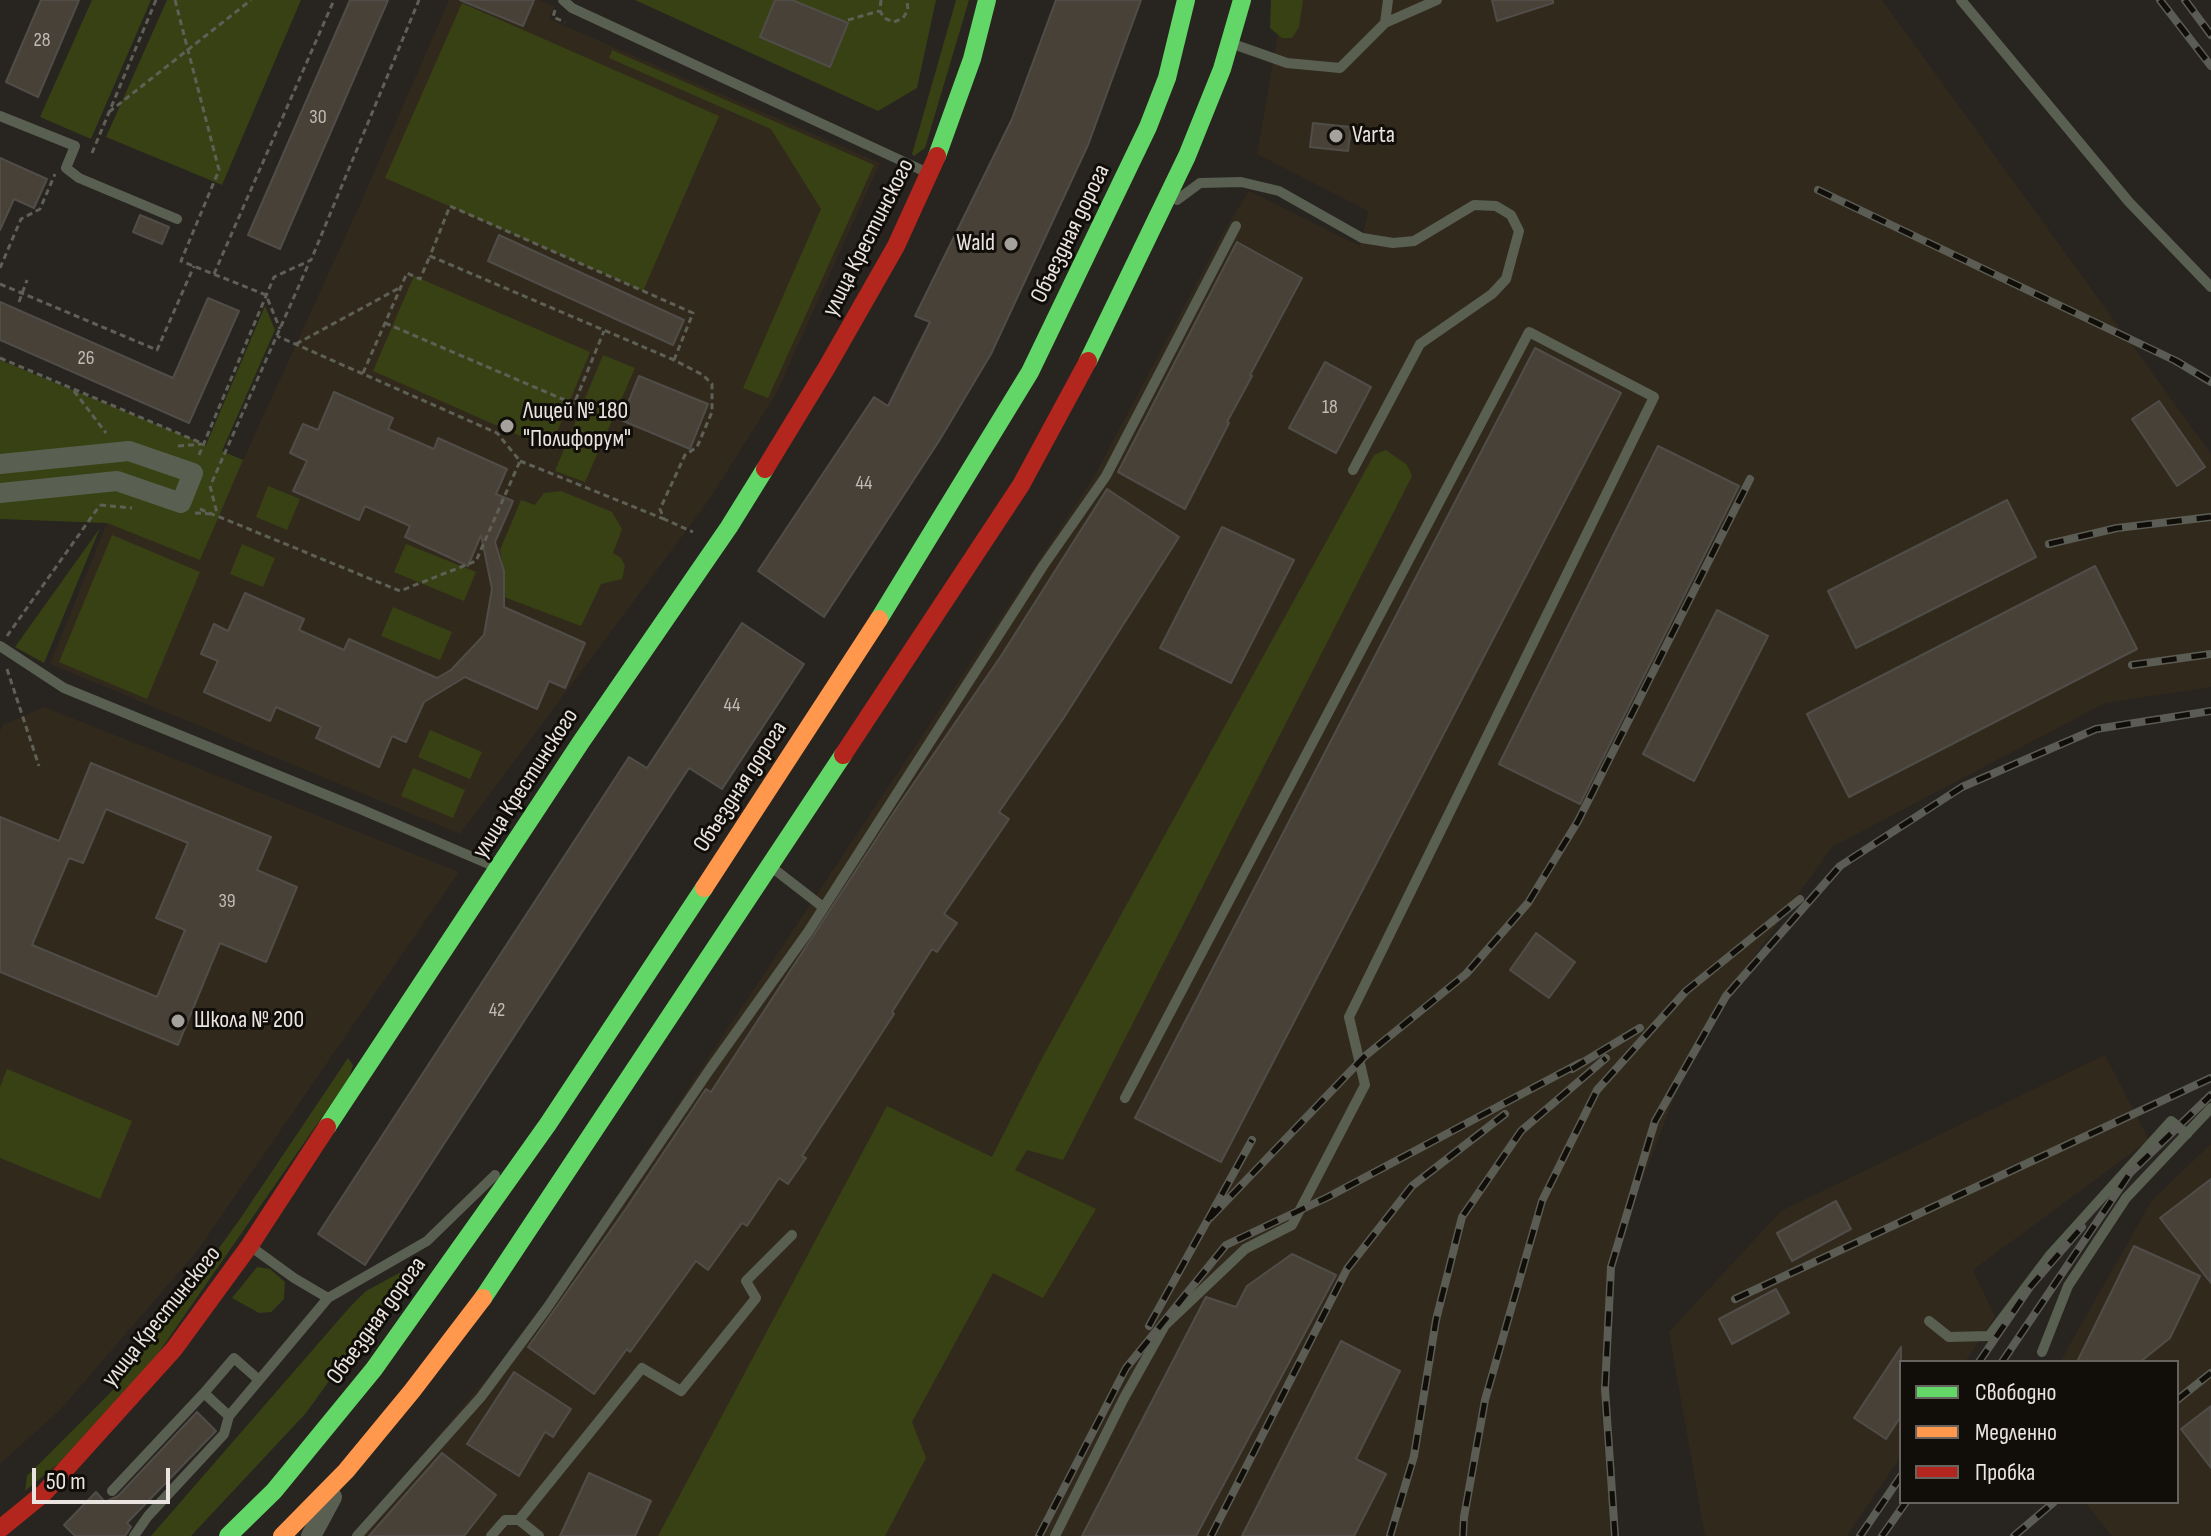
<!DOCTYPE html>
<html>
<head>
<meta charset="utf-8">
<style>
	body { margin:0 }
	#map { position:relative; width:2211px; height:1536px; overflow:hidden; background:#282420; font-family:"Sofia Sans Condensed",sans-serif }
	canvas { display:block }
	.legend { position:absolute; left:1899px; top:1360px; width:280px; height:144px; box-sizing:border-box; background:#110e0a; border:2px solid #67645f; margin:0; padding:10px 14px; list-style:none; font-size:24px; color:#e9e4df }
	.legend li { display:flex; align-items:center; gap:16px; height:40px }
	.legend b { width:40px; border:2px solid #67645f }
	.scale { position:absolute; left:32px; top:1468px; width:138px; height:36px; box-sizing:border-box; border:4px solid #e9e4df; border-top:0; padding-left:10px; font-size:24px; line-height:28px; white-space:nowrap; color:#e9e4df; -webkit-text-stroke:6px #110e0a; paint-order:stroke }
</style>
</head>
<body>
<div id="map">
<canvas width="2211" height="1536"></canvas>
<ul class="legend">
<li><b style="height:10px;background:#63d668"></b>Свободно</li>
<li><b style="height:10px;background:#ff974d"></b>Медленно</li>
<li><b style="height:10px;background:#b3261e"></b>Пробка</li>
</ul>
<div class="scale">50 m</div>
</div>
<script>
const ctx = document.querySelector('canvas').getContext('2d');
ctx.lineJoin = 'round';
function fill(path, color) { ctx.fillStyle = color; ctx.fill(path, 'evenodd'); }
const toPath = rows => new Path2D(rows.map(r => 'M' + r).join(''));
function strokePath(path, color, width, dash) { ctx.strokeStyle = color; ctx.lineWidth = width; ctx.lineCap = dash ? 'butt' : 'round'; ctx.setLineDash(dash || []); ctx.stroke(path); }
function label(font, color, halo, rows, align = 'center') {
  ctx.font = font + ' "Sofia Sans Condensed",sans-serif'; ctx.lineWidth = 6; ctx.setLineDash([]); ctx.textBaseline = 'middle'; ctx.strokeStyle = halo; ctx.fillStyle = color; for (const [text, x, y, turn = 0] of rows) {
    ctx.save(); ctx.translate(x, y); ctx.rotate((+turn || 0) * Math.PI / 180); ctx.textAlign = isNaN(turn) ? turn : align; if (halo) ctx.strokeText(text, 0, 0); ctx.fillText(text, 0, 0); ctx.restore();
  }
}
fill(toPath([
	[449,0,539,0,554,6,549,19,880,163,777,392,709,500,460,834,50,664,107,523,201,559,218,515,362,200],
	[1284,0,1882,0,2211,454,2211,687,2105,703,1832,847,1699,1034,1608,1268,1601,1407,1612,1536,353,1536,527,1331,1094,477,1223,233,1249,191,1360,246,1368,211,1257,154],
	[44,707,459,872,197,1251,61,1409,0,1464,0,731,3,725],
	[2105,1055,2149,1140,1973,1270,1995,1317,1965,1362,1901,1362,1901,1456,1847,1536,1705,1536,1669,1332,1781,1211],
	[2211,1144,2211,1536,2112,1536,2085,1502,2177,1502,2177,1362,2060,1362,2152,1200]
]), '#32291d');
fill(toPath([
	[92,0,151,0,91,139,40,117],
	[167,0,301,0,222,185,106,137],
	[635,0,936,0,917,88,878,111],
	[956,0,969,0,925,148,914,156,912,154],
	[1271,0,1303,0,1299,27,1292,38,1282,38,1270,28],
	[462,3,719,116,643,291,385,178],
	[612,50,874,165,768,398,743,388,821,209,771,129,609,58],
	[414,276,590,352,550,449,373,371],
	[265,306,275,330,222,451,243,460,200,560,107,523,0,519,0,360,206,445],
	[603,355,635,368,585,482,555,471],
	[1386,450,1407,465,1412,476,1063,1160,1027,1150,1015,1170,1096,1209,1043,1298,993,1273,912,1422,926,1458,885,1536,658,1536,887,1106,992,1157,1040,1062,1374,455],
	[268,486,300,499,287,530,256,517],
	[561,491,612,512,622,529,613,553,621,558,625,566,622,579,601,584,581,626,504,597,504,572,500,550,521,500,535,505,544,493],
	[100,528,44,663,15,647],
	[112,535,200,572,147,699,59,662],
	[242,544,275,558,263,587,230,574],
	[406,544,476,572,464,601,394,572],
	[393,607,452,632,440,660,381,636],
	[430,730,482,752,470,779,418,757],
	[413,768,465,790,453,818,401,796],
	[348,1058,353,1065,349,1078,155,1358,58,1464,25,1491,27,1476,114,1389,170,1316,240,1219],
	[7,1069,132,1121,100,1199,0,1158,0,1087],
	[412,1266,306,1413,191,1536,151,1536,349,1308,366,1291],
	[257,1267,270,1269,285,1282,284,1299,271,1312,259,1313,232,1298]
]), '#384114');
const building = toPath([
	[41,0,79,0,38,97,6,82,41,0],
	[350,0,388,0,280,249,248,235,350,0],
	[460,0,534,0,523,26,460,0],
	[775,0,792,0,848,23,830,67,760,37,775,0],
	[1056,0,1141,0,1088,145,991,354,939,441,824,617,758,571,874,397,888,406,930,322,915,316,1012,119,1056,0],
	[1492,0,1553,0,1553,3,1497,21,1492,0],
	[1313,123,1351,127,1348,151,1310,147,1313,123],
	[0,158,47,179,34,208,14,199,0,230,0,158],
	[140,215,169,227,162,244,133,232,140,215],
	[499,235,684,320,673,345,488,261,499,235],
	[1237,242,1302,278,1250,375,1252,376,1227,422,1229,423,1185,509,1118,472,1237,242],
	[208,298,239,311,189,423,0,340,0,302,173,378,208,298],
	[1535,348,1621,393,1221,1162,1135,1118,1535,348],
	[1325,362,1371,387,1336,453,1289,428,1325,362],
	[639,376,708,404,690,449,621,420,639,376],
	[334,392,393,418,388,429,434,449,438,438,507,469,496,494,513,501,495,542,504,571,504,607,585,643,565,688,549,681,537,709,465,677,424,702,406,742,392,736,379,767,316,738,321,727,276,707,270,721,204,692,218,661,201,654,214,624,228,631,245,593,304,619,299,630,344,650,349,639,437,678,451,670,484,635,492,589,481,535,468,566,405,537,410,526,365,506,359,520,293,491,307,461,290,453,303,424,318,430,334,392],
	[2159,401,2205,467,2177,486,2132,419,2159,401],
	[1658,446,1739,486,1580,804,1499,764,1658,446],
	[1107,489,1179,537,1063,719,999,812,1009,819,944,914,957,923,937,952,932,949,892,1012,894,1014,802,1156,806,1158,788,1184,779,1178,747,1226,742,1223,708,1270,696,1261,630,1352,627,1349,594,1394,528,1347,625,1210,706,1089,711,1092,896,809,1001,656,1107,489],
	[2007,500,2036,557,1856,648,1828,591,2007,500],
	[1222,527,1294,560,1231,683,1160,648,1222,527],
	[2095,566,2137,649,1849,797,1807,714,2095,566],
	[1717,610,1768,636,1694,781,1643,754,1717,610],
	[742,623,804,664,722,789,689,768,365,1265,318,1234,629,757,647,768,742,623],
	[91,763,271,837,257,870,297,887,266,962,220,943,178,1045,0,972,0,817,59,841,91,763],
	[106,809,188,843,156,918,185,930,157,997,32,945,69,858,83,863,106,809],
	[1536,933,1575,962,1549,998,1510,970,1536,933],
	[2211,1179,2211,1283,2160,1218,2211,1179],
	[1836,1201,1851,1229,1792,1261,1777,1233,1836,1201],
	[2134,1246,2200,1276,2170,1338,2140,1362,2077,1362,2134,1246],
	[1292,1254,1336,1275,1196,1536,1082,1536,1206,1297,1236,1307,1247,1286,1292,1254],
	[1776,1289,1789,1313,1732,1344,1719,1319,1776,1289],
	[1341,1341,1400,1371,1356,1459,1386,1474,1354,1536,1242,1536,1341,1341],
	[1901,1347,1901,1416,1886,1439,1854,1418,1901,1347],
	[514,1372,571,1409,553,1437,545,1432,519,1476,467,1444,514,1372],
	[2211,1406,2211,1468,2181,1429,2211,1406],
	[197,1412,216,1431,127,1523,131,1527,125,1536,75,1536,64,1525,96,1492,105,1502,118,1496,197,1412],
	[442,1453,496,1495,464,1536,369,1536,442,1453],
	[589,1473,651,1501,635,1536,560,1536,589,1473]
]);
fill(building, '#484137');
strokePath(building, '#504d49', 2);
strokePath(toPath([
	[175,0,219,170,181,261,266,295,280,329],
	[881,0,880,11,884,18,894,22,903,18,908,10,907,0],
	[555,10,553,17,565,22],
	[848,20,879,11],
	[109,112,251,0],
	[92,153,156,0],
	[0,268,21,219,40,209,55,174],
	[214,274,334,0],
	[0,284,157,350,194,266],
	[19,302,27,280],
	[385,323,574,404,604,331],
	[296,344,401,287],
	[0,358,199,442],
	[674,360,693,313,450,206,430,256,674,360,703,375,712,384,712,412,697,447,685,455,660,509,664,519,693,532],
	[363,373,407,273,420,279,430,256],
	[74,391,106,433],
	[178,446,202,444],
	[199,455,274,277,311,260,419,0],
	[520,461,664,519],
	[212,482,309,263],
	[210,486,217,513],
	[100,505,132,508],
	[200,509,400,591,476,561,520,461,497,433,277,336],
	[195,513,212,514],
	[7,636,100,505],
	[7,669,39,766]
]), '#5e6056', 3, [6, 4]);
strokePath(toPath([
	[563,0,572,8,928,173],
	[1961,0,2129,202,2211,287],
	[1385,23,1388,0],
	[1233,44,1287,63,1340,68,1385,23,1437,0],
	[0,116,75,146,66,168,79,178,177,219],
	[1177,200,1200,183,1241,182,1279,191,1362,238,1393,243,1414,241,1474,205,1496,206,1511,215,1519,231,1506,279,1492,294,1420,344,1353,470],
	[0,646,64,688,358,808,498,868],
	[774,869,823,907],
	[250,1246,294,1278,328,1298],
	[1929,1321,1949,1337,1989,1336,2050,1255,2171,1121,2187,1134],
	[2042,1352,2068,1286,2126,1198,2211,1108],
	[229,1416,204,1393,234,1358,259,1380],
	[112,1491,204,1393],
	[519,1520,539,1536],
	[134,1536,148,1516,224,1434,229,1416,328,1298,427,1241,495,1175],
	[357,1536,481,1397,547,1308,710,1069,808,932,1043,566,1106,476,1236,226],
	[491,1536,505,1520,519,1520,642,1368,681,1391,756,1298,746,1281,792,1235],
	[1055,1536,1124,1398,1165,1325,1245,1249,1292,1225,1365,1085,1349,1017,1654,397,1529,332,1125,1098]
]), '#596051', 10);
strokePath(toPath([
	[0,464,129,451,193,473,181,503,117,481,0,493],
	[311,1536,332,1497]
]), '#596051', 20);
strokePath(toPath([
	[937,156,972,59,987,0],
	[1088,361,1187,156,1222,69,1242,0],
	[879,619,1030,372,1148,127,1167,78,1186,0],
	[327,1127,581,742,729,527,765,469],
	[483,1298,843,755],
	[228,1536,274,1491,374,1369,548,1124,704,888]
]), '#63d668', 18);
strokePath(toPath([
	[704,888,879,619],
	[282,1536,346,1471,412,1391,483,1298]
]), '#ff974d', 18);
strokePath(toPath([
	[765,469,827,367,896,246,937,156],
	[843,755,1021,485,1088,361],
	[0,1529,44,1493,174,1349,250,1245,327,1127]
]), '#b3261e', 18);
const rail = toPath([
	[2160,0,2211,66],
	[2185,0,2211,35],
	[1818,190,2176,361,2211,382],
	[2049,544,2117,528,2211,517],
	[2132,665,2211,654],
	[1572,1069,1640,1028],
	[1210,1218,1364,1057,1466,974,1528,903,1578,821,1750,479],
	[1735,1299,2211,1078],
	[1149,1326,1252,1140],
	[1979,1362,2030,1287,2082,1227],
	[2002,1362,2130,1173,2211,1095],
	[2177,1400,2211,1373],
	[1039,1536,1126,1368,1226,1245,1328,1197,1580,1063],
	[1211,1536,1347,1269,1412,1186,1505,1114],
	[1390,1536,1414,1456,1436,1320,1462,1217,1521,1131,1606,1058],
	[1463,1536,1464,1517,1485,1400,1542,1201,1597,1090,1686,991,1800,899],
	[1615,1536,1605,1389,1611,1267,1655,1121,1726,996,1840,866,1962,787,2096,729,2211,711],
	[1860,1536,1901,1476],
	[1882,1536,1906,1502],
	[2014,1536,2054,1502]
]);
strokePath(rail, '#5b5d54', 8);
strokePath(rail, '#110e0a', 5, [15]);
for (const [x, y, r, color] of [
	[1336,136,8,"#a5a19c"],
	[1011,244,8,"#a5a19c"],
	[507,426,8,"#a5a19c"],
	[178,1021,8,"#a5a19c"]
]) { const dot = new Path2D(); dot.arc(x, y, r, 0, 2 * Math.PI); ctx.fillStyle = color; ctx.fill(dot); strokePath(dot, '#110e0a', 3); }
label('20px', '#c1bbb5', null, [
	["28",42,41],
	["30",318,118],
	["26",86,359],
	["18",1330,408],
	["44",864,484],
	["44",732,706],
	["39",227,902],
	["42",497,1011]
]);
label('24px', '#e9e4df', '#110e0a', [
	["Varta",1352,136],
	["Wald",995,244,"right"],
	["Лицей № 180",523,412],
	["\"Полифорум\"",523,440],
	["Школа № 200",194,1021]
], 'left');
label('24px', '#e9e4df', '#110e0a', [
	["Объездная дорога",1071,234,-64],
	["улица Крестинского",869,238,-63],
	["улица Крестинского",526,784,-57],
	["Объездная дорога",741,787,-57],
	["улица Крестинского",162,1317,-51],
	["Объездная дорога",377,1321,-54]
]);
</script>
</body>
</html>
